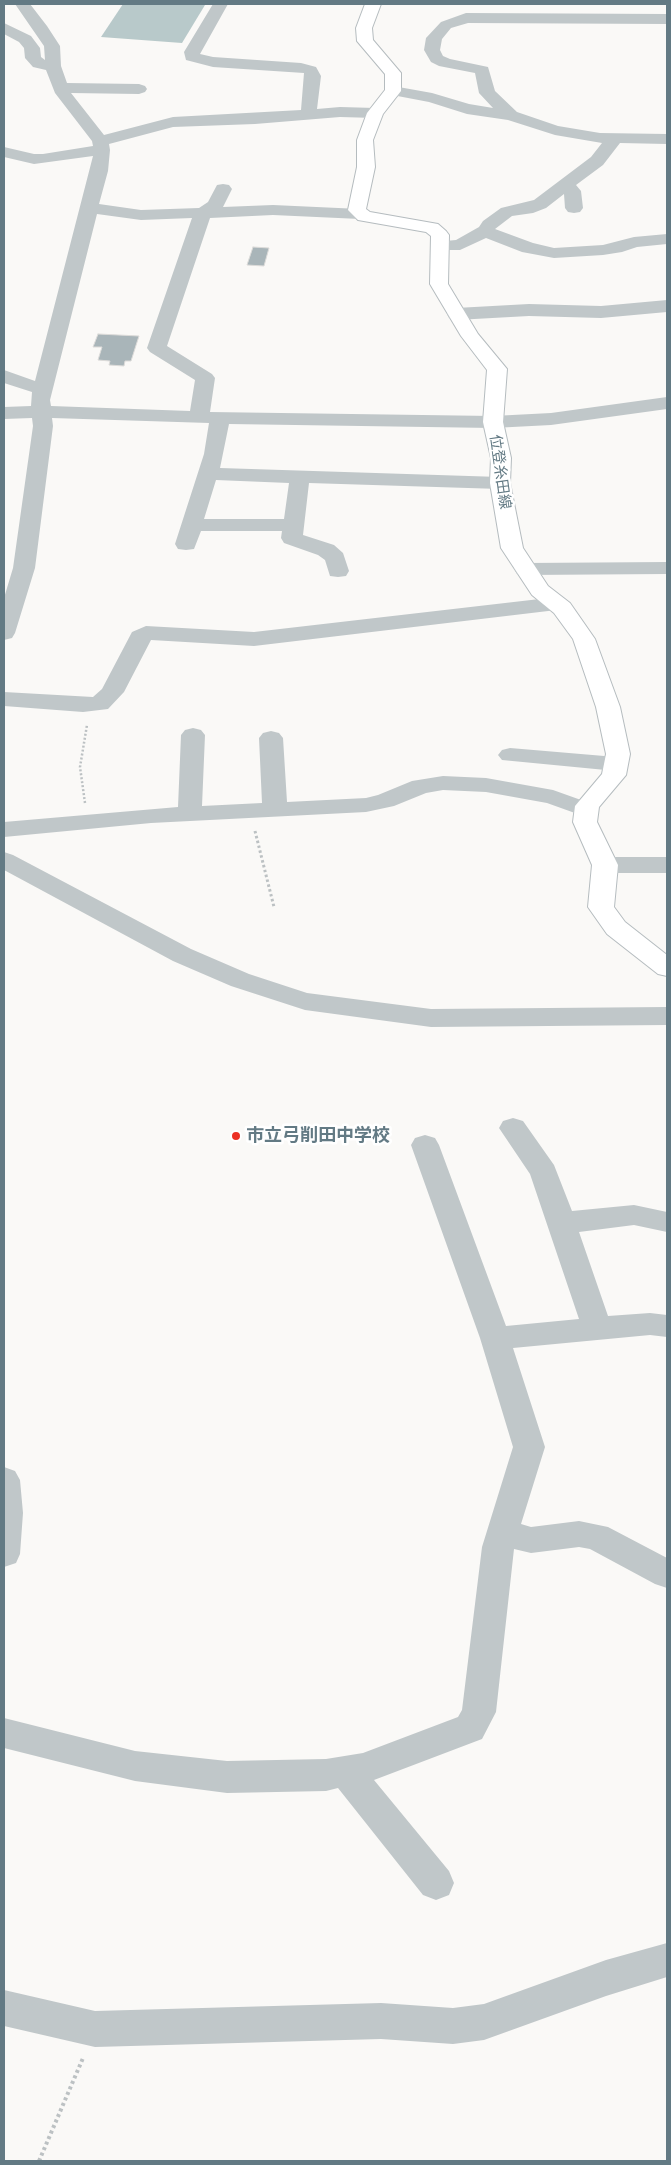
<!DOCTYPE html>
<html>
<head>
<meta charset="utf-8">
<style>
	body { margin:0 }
	#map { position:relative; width:671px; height:2165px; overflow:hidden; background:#faf9f7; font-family:"Alegreya Sans",sans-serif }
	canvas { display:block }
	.frame { position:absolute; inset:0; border:5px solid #637a84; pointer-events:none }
</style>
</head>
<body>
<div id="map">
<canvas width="671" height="2165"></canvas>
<div class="frame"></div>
</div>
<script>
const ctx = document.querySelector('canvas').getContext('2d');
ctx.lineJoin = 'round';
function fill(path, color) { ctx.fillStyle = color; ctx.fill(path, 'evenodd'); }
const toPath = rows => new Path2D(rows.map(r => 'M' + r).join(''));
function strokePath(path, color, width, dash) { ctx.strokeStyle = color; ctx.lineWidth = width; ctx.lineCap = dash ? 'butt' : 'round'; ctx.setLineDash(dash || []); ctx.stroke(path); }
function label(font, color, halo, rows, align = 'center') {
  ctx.font = font + ' "Alegreya Sans","Noto Sans JP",sans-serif'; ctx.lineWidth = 5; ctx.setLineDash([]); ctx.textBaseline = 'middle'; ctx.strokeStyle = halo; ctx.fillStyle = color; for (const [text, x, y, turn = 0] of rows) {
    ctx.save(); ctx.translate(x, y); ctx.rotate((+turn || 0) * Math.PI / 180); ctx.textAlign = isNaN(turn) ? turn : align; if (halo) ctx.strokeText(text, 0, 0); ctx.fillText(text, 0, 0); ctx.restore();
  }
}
fill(toPath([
	[123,4,185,4,205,5,182,43,101,37]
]), '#b8c9ca');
const building = toPath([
	[253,247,269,248,264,266,247,265,253,247],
	[98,334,139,336,131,361,125,361,124,366,109,365,110,361,98,360,102,347,93,347,98,334]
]);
fill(building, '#a9b5b9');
strokePath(building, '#dcdbd9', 1);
const major = toPath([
	[365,4,381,4,372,28,373,40,401,73,401,91,383,114,373,140,375,167,366,209,370,212,438,224,446,231,449,235,448,284,478,334,507,369,503,422,511,458,510,483,523,548,548,586,570,603,595,639,620,707,630,754,626,775,599,807,597,822,618,865,614,907,625,922,667,955,667,976,658,974,607,934,588,907,592,865,573,822,575,806,602,774,606,754,596,707,573,639,554,613,532,595,501,548,490,483,491,458,483,422,487,370,461,336,430,284,431,236,426,232,358,220,348,210,357,167,357,140,367,113,385,90,385,74,357,41,356,28,365,4]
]);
strokePath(major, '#b5bcbf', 2);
strokePath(toPath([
	[85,803,80,767,87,725]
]), '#bcc1c3', 2.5, [2, 2]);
strokePath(toPath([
	[255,831,274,907]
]), '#bcc1c3', 3, [2.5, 2.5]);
strokePath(toPath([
	[39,2161,83,2058]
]), '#bcc1c3', 4, [3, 3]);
fill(toPath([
	[15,4,30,4,47,26,60,46,61,66,67,83,139,84,145,86,147,89,145,92,139,94,71,93,104,135,173,117,301,110,304,73,213,67,186,60,184,52,213,4,228,4,200,54,213,57,301,63,316,67,321,76,317,109,340,107,375,108,381,110,383,113,381,116,375,118,340,117,255,124,173,127,109,144,110,150,108,171,99,204,141,210,199,208,208,202,217,185,223,184,229,185,232,189,223,207,273,205,360,209,366,210,369,214,366,218,360,219,273,215,210,218,167,346,212,374,215,378,210,412,493,416,551,413,667,397,667,409,551,425,493,428,229,424,220,468,500,477,507,479,510,483,507,487,500,489,309,483,303,535,334,545,343,553,349,571,346,576,338,577,330,576,325,560,318,555,284,543,281,538,282,531,201,531,194,549,186,550,178,549,175,544,204,454,209,423,52,418,53,426,35,568,15,633,12,638,4,640,4,598,13,568,33,426,32,418,4,419,4,407,31,406,32,392,4,383,4,370,35,381,93,156,34,164,4,157,4,147,34,154,43,154,93,146,92,141,55,93,46,70,33,67,25,58,24,48,19,42,4,34,4,23,31,36,40,48,41,57,45,60,44,46,15,4],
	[97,214,141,220,192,218,147,348,150,352,195,380,190,411,51,406,50,400,97,214],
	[216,480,289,483,284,519,204,519,216,480],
	[466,13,667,14,667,24,468,23,451,28,442,39,440,50,443,56,450,59,488,67,495,91,517,112,558,126,600,133,667,134,667,144,620,143,603,165,576,185,581,191,583,208,580,212,574,213,568,212,565,208,564,194,546,208,533,213,512,216,495,229,533,243,554,248,603,245,634,237,667,234,667,244,637,247,622,252,603,255,554,258,522,252,486,238,460,250,434,250,431,246,434,242,456,240,479,227,483,221,501,208,534,200,591,157,602,143,555,135,508,120,467,114,429,102,387,94,385,91,387,88,393,86,432,93,469,104,493,108,479,93,475,73,439,66,431,62,424,50,426,38,441,22,466,13],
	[667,300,667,312,601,318,529,316,456,320,449,318,447,314,449,310,456,308,529,304,601,306,667,300],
	[667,562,667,574,525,575,517,574,514,569,517,564,525,563,667,562],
	[557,597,565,599,568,604,565,609,254,646,151,640,124,692,108,709,83,712,4,706,4,692,93,697,102,689,132,632,146,626,254,632,557,597],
	[193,728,201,730,205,735,202,806,262,803,259,738,263,733,271,731,279,733,283,738,287,802,366,798,378,795,412,781,443,776,486,778,553,790,595,805,598,810,595,815,586,817,547,803,486,792,443,790,426,793,394,806,366,812,151,823,4,837,4,822,178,807,181,735,185,730,193,728],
	[510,748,616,757,624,759,628,764,624,769,616,771,502,760,498,755,502,750,510,748],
	[4,852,13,855,191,949,249,974,307,993,431,1009,667,1007,667,1025,431,1027,305,1010,231,986,173,961,4,870,4,852],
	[605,857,667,857,667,873,605,873,596,870,592,865,596,860,605,857],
	[513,1118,523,1121,554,1165,572,1211,634,1205,667,1212,667,1232,634,1225,579,1232,608,1316,650,1313,667,1315,667,1337,650,1335,513,1348,545,1447,521,1524,531,1527,579,1521,608,1527,667,1558,667,1588,655,1584,590,1549,579,1547,531,1553,514,1549,496,1712,482,1739,374,1780,449,1871,454,1883,449,1895,436,1900,423,1895,338,1788,326,1791,227,1793,135,1781,4,1748,4,1718,135,1751,227,1761,326,1759,363,1753,458,1717,462,1710,482,1547,513,1447,480,1338,411,1145,415,1138,425,1135,435,1138,439,1145,506,1326,579,1319,530,1174,499,1128,503,1121,513,1118],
	[4,1467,15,1471,20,1480,23,1513,20,1554,16,1563,4,1567,4,1467],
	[667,1943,667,1977,606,1996,484,2040,453,2044,381,2039,95,2047,4,2026,4,1990,95,2011,381,2003,453,2008,484,2004,606,1960,667,1943]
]), '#c0c7c9');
fill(major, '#fff');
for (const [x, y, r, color] of [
	[236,1136,5,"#ec3125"]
]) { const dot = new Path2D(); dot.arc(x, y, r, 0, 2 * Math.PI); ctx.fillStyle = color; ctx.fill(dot); strokePath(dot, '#fff', 2); }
label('15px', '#637a84', '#fff', [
	["位登糸田線",500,472,82]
]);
label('bold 18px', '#637a84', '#fff', [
	["市立弓削田中学校",246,1136]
], 'left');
</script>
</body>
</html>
